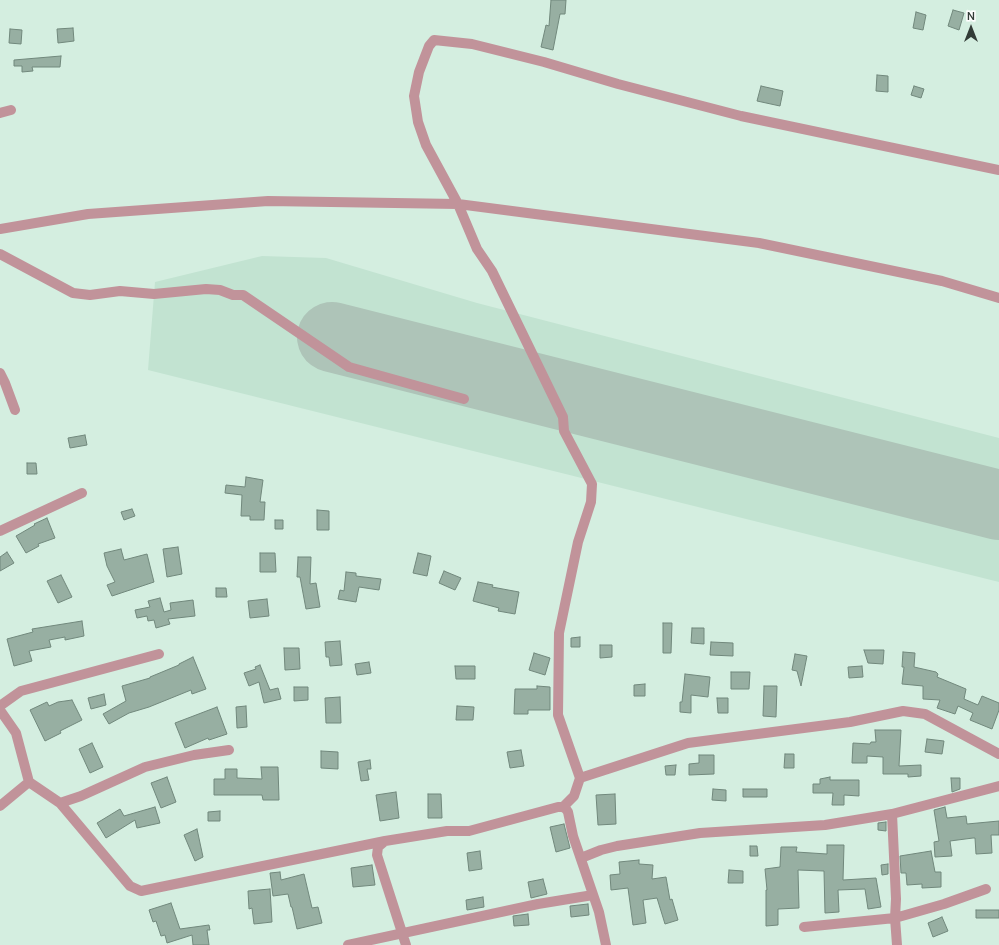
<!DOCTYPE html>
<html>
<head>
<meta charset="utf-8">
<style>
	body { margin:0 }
	#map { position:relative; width:999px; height:945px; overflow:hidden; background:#d4eee0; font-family:Manrope,sans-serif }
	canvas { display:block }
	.north { position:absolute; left:951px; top:8px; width:40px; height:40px; -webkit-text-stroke:3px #fff; paint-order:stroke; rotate:0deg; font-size:11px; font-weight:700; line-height:16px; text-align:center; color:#323c37 }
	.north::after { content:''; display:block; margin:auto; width:14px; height:18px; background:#323c37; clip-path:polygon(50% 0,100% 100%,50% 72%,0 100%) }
</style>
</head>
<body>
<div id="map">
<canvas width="999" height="945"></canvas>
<div class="north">N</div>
</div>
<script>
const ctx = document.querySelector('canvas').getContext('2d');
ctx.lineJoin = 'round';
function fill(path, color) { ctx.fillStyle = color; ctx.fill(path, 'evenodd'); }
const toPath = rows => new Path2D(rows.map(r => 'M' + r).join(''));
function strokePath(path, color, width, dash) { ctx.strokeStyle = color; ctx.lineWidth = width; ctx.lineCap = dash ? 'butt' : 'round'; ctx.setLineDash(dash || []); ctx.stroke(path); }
fill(toPath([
	[262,256,326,258,477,303,999,438,999,582,148,370,155,282]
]), '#c2e3d1');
strokePath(toPath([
	[332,337,999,505]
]), '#aec4b8', 70);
const building = toPath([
	[551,0,566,0,565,14,560,14,553,50,541,47,546,25,549,26,551,0],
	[953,10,964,13,959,30,948,26,953,10],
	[916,12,926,15,923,30,913,28,916,12],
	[73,28,74,41,58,43,57,29,73,28],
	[10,29,22,30,21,44,9,43,10,29],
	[61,56,60,67,32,67,33,71,22,72,22,66,14,66,14,60,61,56],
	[877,75,888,76,888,92,876,91,877,75],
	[761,86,783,91,780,106,757,101,761,86],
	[914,86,924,89,921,98,911,95,914,86],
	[85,435,87,445,70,448,68,438,85,435],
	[27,463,36,463,37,474,27,474,27,463],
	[246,477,263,480,260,502,265,502,264,520,250,520,250,516,241,516,242,495,225,493,226,485,245,487,246,477],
	[132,509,135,516,124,520,121,512,132,509],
	[317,510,329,511,329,530,317,530,317,510],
	[47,518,55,538,38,544,39,546,26,553,16,536,35,525,34,524,47,518],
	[275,520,283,520,283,529,275,529,275,520],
	[178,547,182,574,167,577,163,549,178,547],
	[121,549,124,560,147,554,154,582,112,596,107,585,115,582,107,566,104,553,121,549],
	[7,552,14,563,0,571,0,557,7,552],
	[260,553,275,553,276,572,260,572,260,553],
	[418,553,431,556,427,576,413,573,418,553],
	[298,557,311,557,310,584,316,583,320,607,306,609,300,577,297,577,298,557],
	[444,571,461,578,455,590,439,583,444,571],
	[346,572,356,573,356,576,381,579,379,590,359,587,356,602,338,599,340,590,344,591,346,572],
	[61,575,72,597,58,603,47,581,61,575],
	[478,582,493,585,492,587,519,592,515,614,498,611,499,608,473,601,478,582],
	[216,588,226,588,227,597,216,597,216,588],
	[160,598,164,612,171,610,170,603,193,600,195,616,168,619,170,624,156,628,154,620,148,621,147,616,137,618,135,610,150,607,148,601,160,598],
	[267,599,269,616,250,618,248,601,267,599],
	[82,621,84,636,65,640,65,637,49,640,51,647,29,651,32,661,14,666,7,639,33,632,32,629,82,621],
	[663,623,672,623,671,653,663,653,663,623],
	[692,628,704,628,704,644,691,643,692,628],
	[580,637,580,647,571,647,571,638,580,637],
	[340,641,342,665,330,666,329,657,326,657,325,642,340,641],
	[711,642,733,643,733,656,710,655,711,642],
	[600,645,612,645,612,657,600,658,600,645],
	[284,648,299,648,300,669,285,670,284,648],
	[864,650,884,650,883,664,868,663,864,650],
	[903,652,915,653,914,667,936,672,938,674,937,677,966,689,964,699,978,705,982,696,999,703,999,710,992,729,970,720,973,713,958,706,955,714,937,708,940,700,923,699,923,686,902,684,904,667,902,667,903,652],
	[534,653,550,658,545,675,529,670,534,653],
	[795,654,807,656,801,686,797,671,792,670,795,654],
	[193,657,206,689,192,694,191,690,149,707,129,713,109,724,103,714,126,701,122,686,150,678,150,677,179,665,179,664,193,657],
	[369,662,371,673,357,675,355,664,369,662],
	[260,665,270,690,278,688,281,699,264,703,259,682,249,686,244,673,256,669,255,667,260,665],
	[455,666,475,666,475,679,456,679,455,666],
	[862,666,863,677,849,678,848,667,862,666],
	[731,672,750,672,749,689,731,689,731,672],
	[685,674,710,677,708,697,691,695,691,713,680,712,680,702,682,702,685,674],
	[645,684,645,696,634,696,634,685,645,684],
	[537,686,550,687,550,710,528,710,528,714,514,714,515,689,537,689,537,686],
	[764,686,777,686,776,717,763,716,764,686],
	[294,687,308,687,308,700,294,701,294,687],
	[104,694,106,705,91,709,88,698,104,694],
	[340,697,341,723,326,723,325,698,340,697],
	[717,698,728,698,728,713,718,713,717,698],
	[72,700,82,720,60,731,61,733,45,741,30,710,47,702,49,706,58,702,72,700],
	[246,706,247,727,237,728,236,707,246,706],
	[457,706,474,707,473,720,456,720,457,706],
	[217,707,227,734,209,740,208,738,185,748,175,723,217,707],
	[875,730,901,730,899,766,921,765,921,776,908,777,908,774,883,774,883,757,867,756,867,763,852,763,853,743,870,744,871,742,876,742,875,730],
	[927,739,944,741,942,754,925,752,927,739],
	[92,743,103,767,90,773,79,749,92,743],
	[521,750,524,766,510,768,507,752,521,750],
	[321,751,338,752,338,769,321,768,321,751],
	[785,754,794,754,794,768,784,768,785,754],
	[699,755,714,755,714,774,689,775,689,764,699,763,699,755],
	[370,760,371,769,367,769,369,780,361,781,358,762,370,760],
	[676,765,675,775,666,775,665,766,676,765],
	[261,767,278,767,279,800,263,800,262,795,214,795,214,779,225,779,225,769,237,769,237,778,262,779,261,767],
	[167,777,176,802,161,808,151,783,167,777],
	[830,777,830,780,859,780,859,796,844,795,844,805,832,805,833,793,813,793,813,784,820,784,820,779,830,777],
	[951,778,960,778,960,789,952,792,951,778],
	[713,789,726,790,726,801,712,800,713,789],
	[743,789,767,789,767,797,743,797,743,789],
	[396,792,399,818,380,821,376,795,396,792],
	[428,794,441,794,442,818,428,818,428,794],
	[615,794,616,824,598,825,596,795,615,794],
	[155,807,160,823,137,828,135,820,106,838,97,823,120,809,124,816,155,807],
	[945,807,947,818,966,816,967,824,999,821,999,835,991,835,992,853,976,854,975,838,973,838,950,841,952,856,935,857,934,842,939,841,934,810,945,807],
	[220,811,220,821,208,821,208,812,220,811],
	[886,822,886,831,878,830,878,823,886,822],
	[564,824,570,848,556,852,550,827,564,824],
	[197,829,203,857,195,861,184,835,197,829],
	[827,845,844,845,843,880,876,878,881,907,868,909,865,889,838,890,839,912,825,913,824,871,798,870,799,908,778,909,778,925,766,926,766,890,767,890,765,869,780,867,781,847,797,847,796,852,827,854,827,845],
	[750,846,757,846,758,856,750,856,750,846],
	[480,851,482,869,469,871,467,853,480,851],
	[931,851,935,872,941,872,941,887,922,888,922,884,907,885,906,873,901,873,900,856,931,851],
	[639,860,639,864,653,865,652,879,666,877,670,900,672,899,678,920,665,924,657,898,643,900,646,923,633,925,628,888,611,890,610,875,620,874,619,862,639,860],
	[888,864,888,874,882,875,881,865,888,864],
	[372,865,375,885,353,887,351,868,372,865],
	[729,870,743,871,743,883,728,883,729,870],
	[280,872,281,880,304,874,312,908,318,907,322,923,297,929,292,907,291,907,288,894,273,896,270,873,280,872],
	[543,879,547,894,531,898,528,882,543,879],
	[270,889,272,922,254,924,252,908,249,909,248,891,270,889],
	[483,897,484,907,467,910,466,900,483,897],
	[171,903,180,929,209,925,210,930,207,930,209,945,193,945,192,935,167,943,165,935,161,936,156,921,153,922,149,910,171,903],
	[588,904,589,915,571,917,570,906,588,904],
	[976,910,999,910,999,918,976,918,976,910],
	[528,914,529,925,514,926,513,916,528,914],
	[942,917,948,931,933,937,928,923,942,917]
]);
fill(building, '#97afa2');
strokePath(building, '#71887c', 1);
strokePath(toPath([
	[0,113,11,110],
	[0,229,88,214,268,201,458,204,759,243,942,281,999,298],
	[0,254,73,293,90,295,120,291,154,294,206,289,220,290,233,295,243,295,349,367,464,399],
	[0,373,5,383,15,410],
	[0,531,82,493],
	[0,706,21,691,159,654],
	[0,710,16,733,29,782,60,803,130,886,141,891,385,841],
	[580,778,688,743,850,722,903,711,925,714,999,754],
	[60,803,81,796,145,767,194,755,229,750],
	[0,806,29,782],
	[563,807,574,796,580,778,558,715,559,633,578,542,591,502,592,484,564,431,563,417,492,271,477,249,458,204,426,145,418,122,414,96,419,72,429,46,434,40,472,44,544,62,618,84,741,116,999,170],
	[892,814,999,786],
	[581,858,601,850,617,846,700,833,825,825,892,814,896,899,895,918,897,945],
	[804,927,895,918,944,904,986,889],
	[348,945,538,904,593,895],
	[406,945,377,855,378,847,385,841,447,831,469,831,558,807,563,807,566,809,568,812,573,836,599,912,606,945]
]), '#c1939a', 10);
</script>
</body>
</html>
